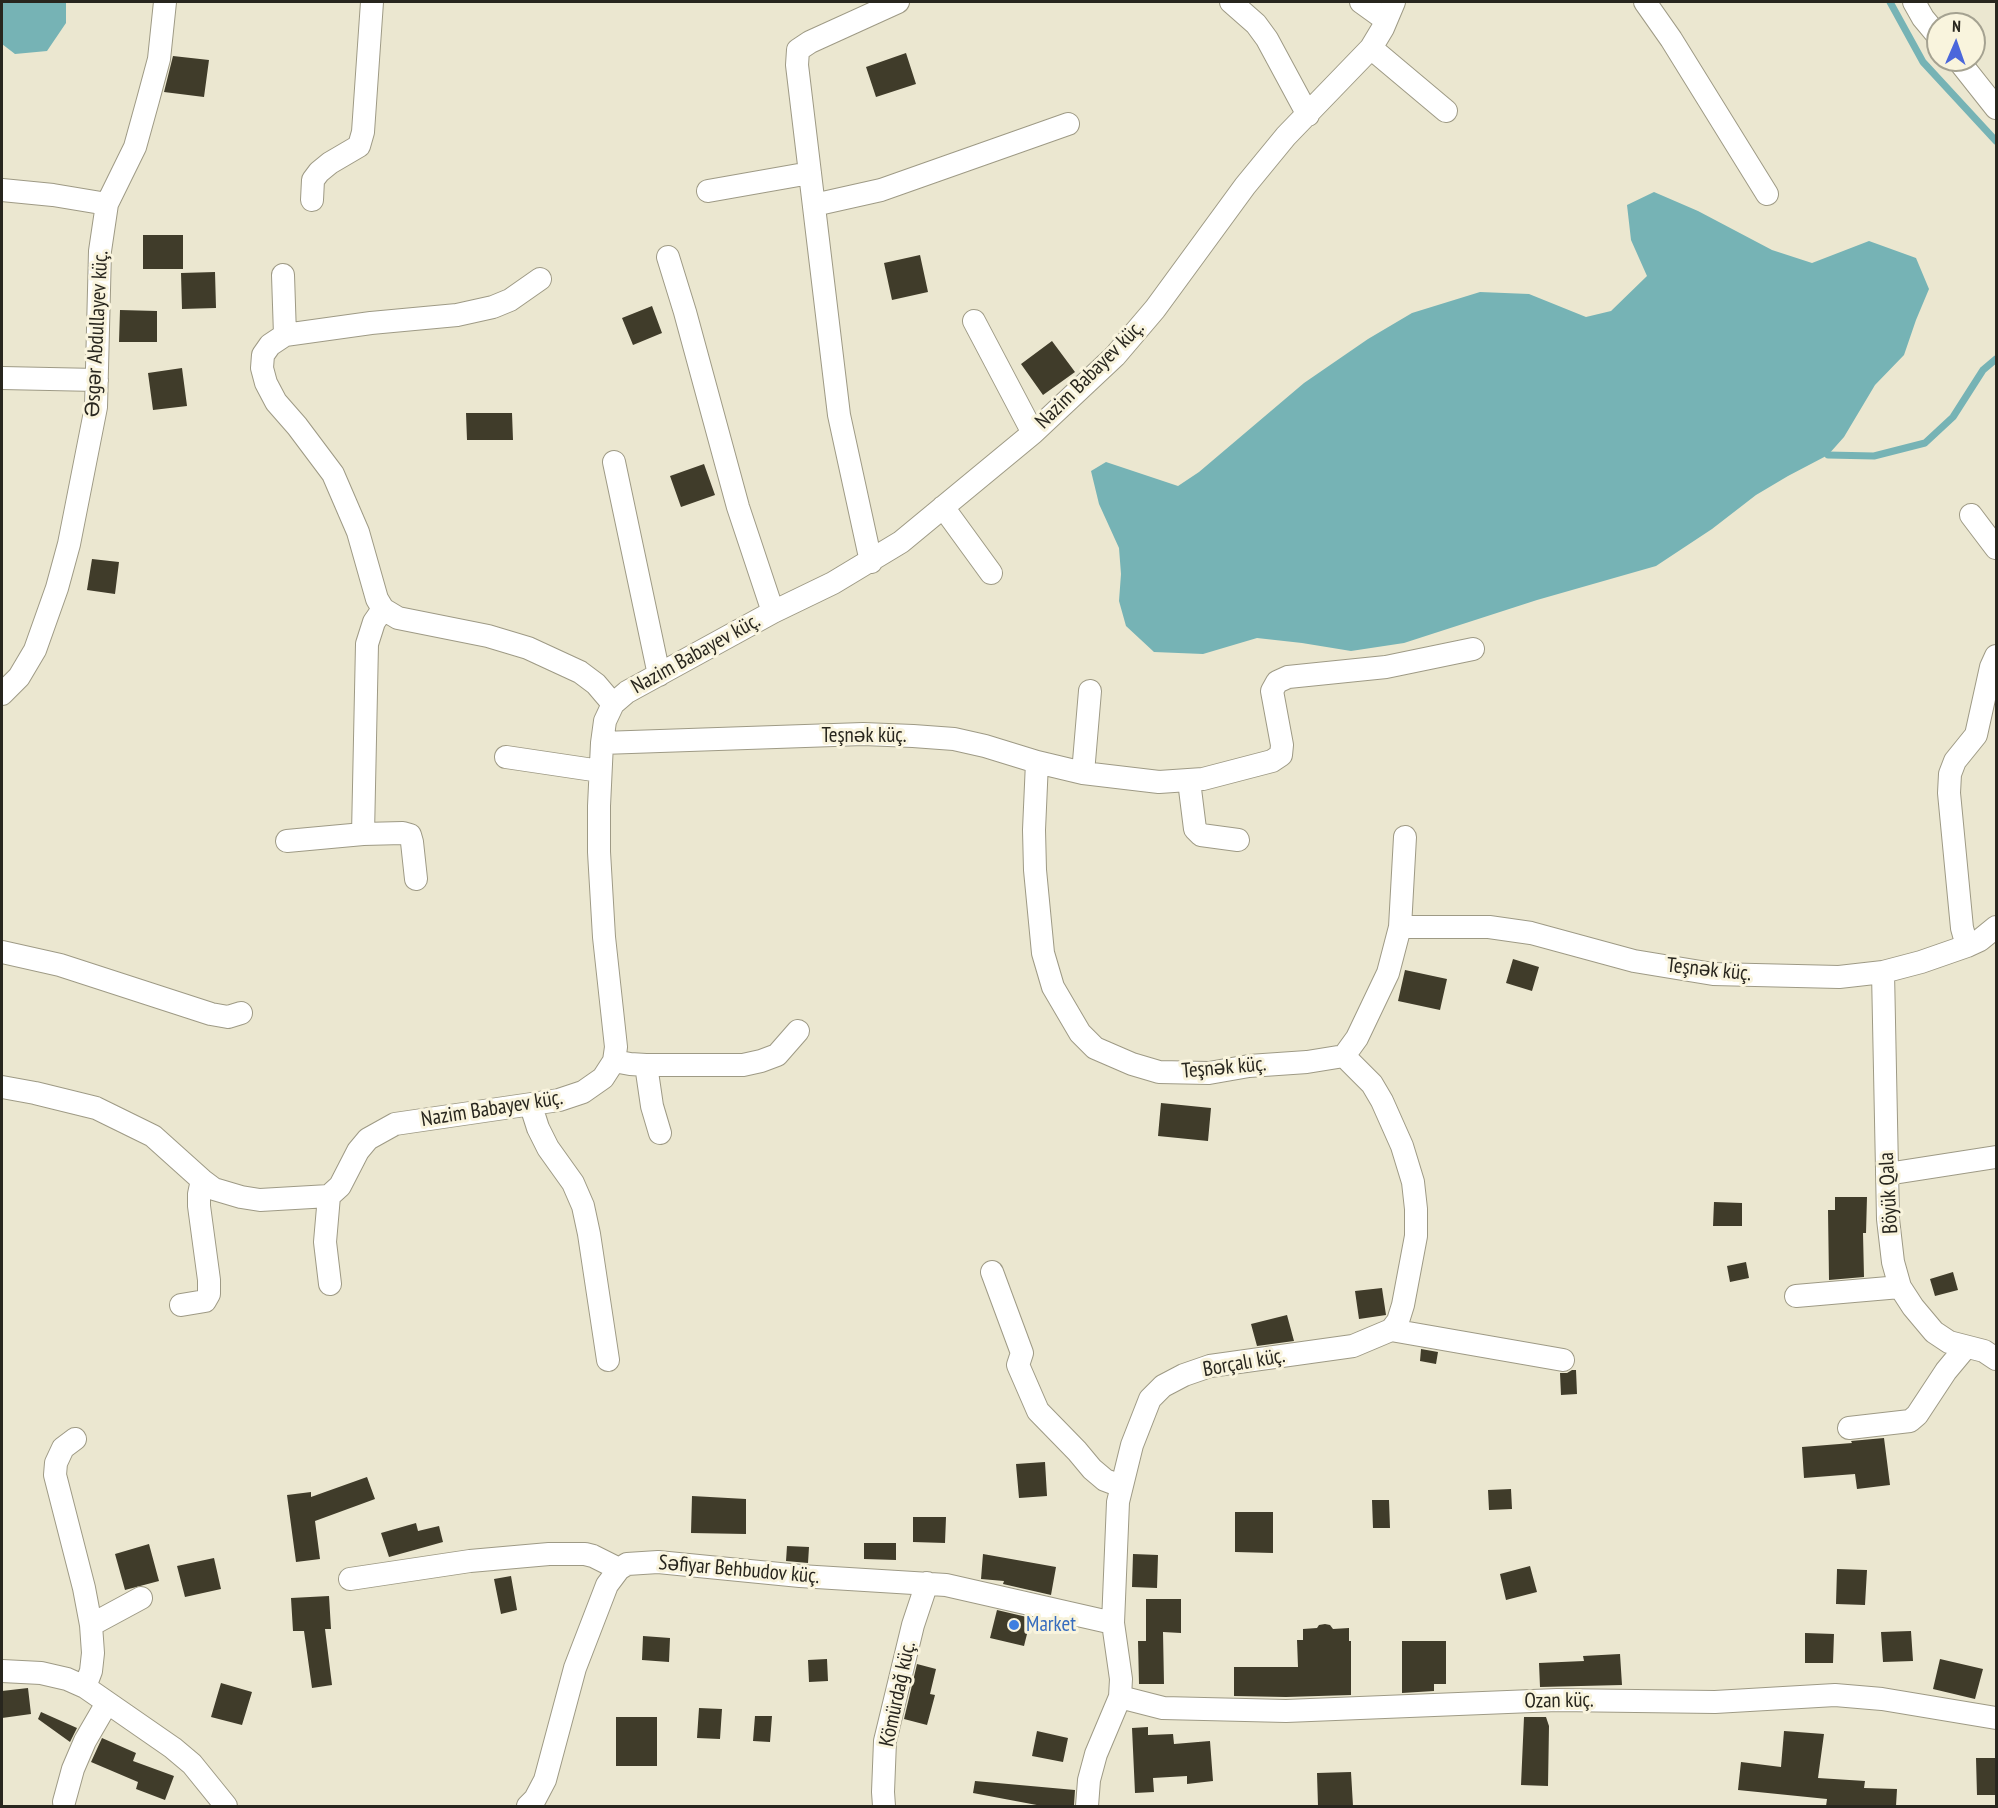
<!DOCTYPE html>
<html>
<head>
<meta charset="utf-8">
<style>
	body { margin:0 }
	#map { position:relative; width:1998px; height:1808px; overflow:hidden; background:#ebe7d0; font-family:"PT Sans Narrow",sans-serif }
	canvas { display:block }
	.frame { position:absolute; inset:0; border:3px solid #28261e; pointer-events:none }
	.north { position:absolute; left:1926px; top:12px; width:60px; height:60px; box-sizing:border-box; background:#f9f4dd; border:2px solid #a5a291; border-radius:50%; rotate:2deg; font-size:16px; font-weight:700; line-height:24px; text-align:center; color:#28261e }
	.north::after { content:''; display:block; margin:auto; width:21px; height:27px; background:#4b67db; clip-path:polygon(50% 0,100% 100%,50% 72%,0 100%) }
</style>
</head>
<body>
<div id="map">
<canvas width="1998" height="1808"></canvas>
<div class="frame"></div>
<div class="north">N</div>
</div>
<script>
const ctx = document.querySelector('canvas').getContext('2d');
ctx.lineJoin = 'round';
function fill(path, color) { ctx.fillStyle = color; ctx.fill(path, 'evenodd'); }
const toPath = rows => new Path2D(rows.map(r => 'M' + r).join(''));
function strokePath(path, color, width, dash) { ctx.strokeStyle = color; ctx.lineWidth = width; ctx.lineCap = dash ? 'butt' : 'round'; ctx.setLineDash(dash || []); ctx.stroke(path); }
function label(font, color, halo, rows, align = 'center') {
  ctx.font = font + ' "PT Sans Narrow",sans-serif'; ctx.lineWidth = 6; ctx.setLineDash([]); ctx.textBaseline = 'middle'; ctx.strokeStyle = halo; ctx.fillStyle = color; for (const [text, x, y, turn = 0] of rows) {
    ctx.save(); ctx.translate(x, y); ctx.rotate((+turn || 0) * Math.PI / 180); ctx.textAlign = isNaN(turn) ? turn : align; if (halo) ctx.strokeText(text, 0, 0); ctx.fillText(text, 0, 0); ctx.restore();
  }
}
fill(toPath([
	[2,2,66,2,66,23,47,51,15,54,2,44],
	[1654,192,1698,211,1772,250,1812,263,1869,241,1916,258,1929,289,1916,320,1904,355,1875,385,1844,437,1828,455,1788,476,1756,495,1712,529,1656,566,1537,600,1404,643,1351,651,1302,643,1257,638,1203,654,1154,652,1126,626,1119,601,1121,574,1119,548,1099,504,1091,471,1106,462,1178,486,1199,472,1304,383,1368,339,1412,313,1480,292,1529,294,1586,317,1611,311,1647,276,1631,240,1627,205]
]), '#76b3b5');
strokePath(toPath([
	[1890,2,1923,62,1996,141],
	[1828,455,1874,456,1925,443,1953,417,1983,370,1996,359]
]), '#76b3b5', 7);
fill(toPath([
	[906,53,916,84,876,97,866,67],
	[173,56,209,60,204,97,164,92],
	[143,235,183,235,183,269,143,269],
	[920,255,928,292,892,300,884,263],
	[215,272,216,308,182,309,181,273],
	[652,306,662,333,633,345,622,318],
	[120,310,157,311,157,342,119,342],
	[1052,341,1075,372,1043,395,1021,364],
	[182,368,187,406,153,410,148,373],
	[466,413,512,413,513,440,467,440],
	[704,464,715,495,681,507,670,476],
	[92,559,119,562,115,594,87,590],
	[1513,959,1539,967,1532,991,1506,983],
	[1405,970,1447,979,1440,1010,1398,1001],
	[1161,1103,1211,1108,1208,1141,1158,1136],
	[1835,1197,1867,1197,1866,1233,1863,1233,1864,1277,1829,1280,1828,1210,1835,1210],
	[1714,1202,1742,1203,1742,1226,1713,1226],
	[1746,1262,1749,1278,1730,1282,1727,1266],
	[1953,1272,1958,1290,1935,1296,1930,1279],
	[1382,1288,1386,1315,1359,1319,1355,1291],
	[1287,1315,1294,1341,1257,1346,1251,1324],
	[1421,1349,1438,1352,1436,1364,1420,1361],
	[1572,1370,1576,1370,1577,1394,1561,1395,1560,1373,1567,1373],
	[1884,1438,1890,1485,1857,1489,1855,1474,1804,1478,1802,1447,1852,1443,1851,1441],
	[1045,1462,1047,1496,1019,1498,1016,1464],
	[367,1477,375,1499,315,1521,320,1559,296,1562,287,1495,311,1492,311,1497],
	[1511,1489,1512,1509,1489,1510,1488,1490],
	[692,1496,746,1499,746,1534,691,1533],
	[1372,1500,1389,1500,1390,1528,1373,1528],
	[1235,1512,1273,1512,1273,1553,1235,1552],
	[913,1517,946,1517,945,1543,913,1542],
	[416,1523,418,1531,439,1526,443,1542,389,1557,381,1533],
	[864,1543,896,1543,896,1560,864,1559],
	[149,1544,159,1581,125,1590,115,1554],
	[787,1546,809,1547,808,1563,786,1561],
	[983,1554,1056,1567,1051,1595,1003,1584,1004,1581,981,1579],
	[1133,1554,1158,1555,1157,1588,1132,1587],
	[214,1558,221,1589,185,1597,177,1566],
	[1530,1566,1537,1592,1506,1600,1500,1574],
	[1837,1569,1867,1570,1865,1605,1836,1604],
	[511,1576,517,1610,501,1614,494,1579],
	[329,1596,331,1629,325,1629,332,1685,312,1688,304,1631,293,1631,291,1598],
	[1146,1599,1181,1599,1181,1633,1163,1632,1164,1684,1139,1684,1138,1641,1146,1641],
	[997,1610,1031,1618,1024,1646,990,1638],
	[1325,1624,1330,1625,1333,1629,1349,1628,1349,1641,1351,1641,1351,1695,1286,1697,1234,1696,1234,1667,1298,1667,1297,1640,1303,1640,1303,1629,1317,1628,1319,1625],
	[1911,1631,1913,1661,1883,1662,1881,1632],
	[1805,1633,1834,1634,1833,1663,1805,1663],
	[643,1636,670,1638,669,1662,642,1660],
	[1402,1641,1446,1641,1446,1684,1434,1684,1434,1691,1402,1693],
	[1620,1654,1622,1685,1540,1687,1539,1663,1584,1661,1583,1656],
	[827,1659,828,1681,809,1682,808,1660],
	[1940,1659,1983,1669,1975,1699,1933,1689],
	[917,1664,936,1669,930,1694,935,1695,927,1725,904,1719],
	[221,1683,252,1692,242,1725,211,1717],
	[28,1688,31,1714,2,1718,2,1691],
	[699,1708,722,1709,720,1739,697,1738],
	[41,1712,77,1728,70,1742,38,1719],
	[755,1716,772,1716,770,1742,753,1741],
	[616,1717,657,1717,657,1766,616,1766],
	[1524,1717,1546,1717,1549,1726,1548,1786,1521,1785],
	[1148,1727,1148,1735,1173,1734,1174,1744,1210,1741,1213,1781,1187,1784,1187,1776,1153,1778,1154,1792,1135,1793,1132,1728],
	[1037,1731,1068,1738,1063,1762,1032,1756],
	[1784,1731,1824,1734,1818,1778,1865,1781,1864,1788,1897,1789,1896,1806,1863,1805,1863,1806,1826,1806,1827,1799,1738,1790,1741,1762,1781,1767],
	[102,1738,136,1753,133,1761,174,1776,165,1800,136,1789,138,1782,91,1762],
	[1976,1758,1996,1758,1996,1795,1977,1795],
	[1351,1772,1353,1806,1318,1806,1317,1773],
	[975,1781,1075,1790,1074,1805,1073,1806,1042,1806,973,1793]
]), '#403c2a');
const minor = toPath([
	[1231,2,1256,24,1267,39,1308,115],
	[1361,2,1386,20],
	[1645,2,1671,39,1767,194],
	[1914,2,1923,18,1938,36],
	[1371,48,1446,111],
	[1958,60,1996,108],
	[2,190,53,195,107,204],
	[708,191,810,173],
	[312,200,313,180,319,172,330,163,359,146,363,132,372,2],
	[814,205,881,190,1068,124],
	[668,257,685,312,738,507,773,612],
	[283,275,285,335],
	[540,279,510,300,493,307,457,315,371,323,285,335,270,345,263,355,262,368,266,383,276,402,297,426,333,474,358,532,377,599,383,609,398,618,488,636,528,648,580,672,596,684,613,704],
	[974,321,1033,433],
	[2,378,97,380],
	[614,462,659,675],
	[943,507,991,573],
	[1971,515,1996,548],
	[871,562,839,415,797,65,798,50,810,42,898,2],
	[2,694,19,677,35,650,57,588,69,544,96,407,100,251,107,204,135,147,148,100,159,59,165,2],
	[602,743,863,734,913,736,954,739,985,746,1037,762,1034,830,1035,870,1043,953,1053,987,1080,1033,1095,1048,1132,1064,1159,1072,1209,1073,1249,1066,1307,1062,1344,1056,1357,1038,1388,973,1400,927,1489,927,1531,933,1634,961,1713,974,1839,977,1883,972,1921,962,1967,946,1980,940,1996,927],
	[506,757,600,771],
	[1037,762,1083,773,1159,782,1203,779,1272,761,1281,755,1282,745,1272,691,1277,682,1288,677,1386,667,1473,649],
	[1083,773,1090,691],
	[1189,781,1195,829,1201,835,1238,840],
	[363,834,367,644,374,622,383,609],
	[287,841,363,834,403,833,410,835,412,842,416,879],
	[1400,927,1405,837],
	[1967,946,1962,928,1949,793,1950,774,1955,761,1976,735,1991,667,1996,656],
	[2,952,60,965,211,1014,228,1017,241,1013],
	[1883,972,1888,1219,1893,1262,1900,1287,1913,1307,1934,1332,1949,1342,1984,1351,1996,1359],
	[614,1061,630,1064,646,1065,743,1065,761,1061,777,1055,798,1031],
	[646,1065,652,1106,660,1133],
	[2,1087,35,1093,96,1108,153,1136,202,1180,214,1189,241,1197,260,1200,329,1196,340,1186,358,1151,368,1139,395,1124,559,1100,583,1092,603,1078,614,1061,616,1047,604,937,599,852,599,806,602,743,605,721,613,704,627,692,773,612,833,583,901,542,1033,433,1115,356,1155,309,1245,186,1286,136,1371,48,1383,28,1394,2],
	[531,1106,538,1128,548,1148,573,1183,583,1206,589,1234,608,1360],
	[1887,1174,1996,1157],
	[329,1196,325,1242,330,1284],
	[992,1272,1022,1353,1018,1365,1038,1411,1077,1451,1092,1469,1105,1480,1121,1486],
	[1796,1296,1900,1287],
	[181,1305,205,1301,209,1294,209,1280,199,1206,199,1194,202,1180],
	[1391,1330,1563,1360],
	[1849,1428,1910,1421,1917,1415,1946,1371,1966,1347],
	[75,1439,63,1448,56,1463,55,1475,84,1588,91,1625,93,1653,91,1671,85,1687],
	[350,1579,470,1561,549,1554,585,1554,593,1556,619,1569],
	[91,1625,141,1598],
	[2,1671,41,1673,67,1679,85,1687,173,1748,192,1764,226,1806],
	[1120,1697,1163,1708,1286,1711,1557,1700,1715,1702,1835,1695,1882,1699,1996,1718],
	[64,1802,73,1769,85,1741,107,1703],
	[528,1806,535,1799,545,1780,575,1668,607,1585,619,1569,627,1564,658,1562,800,1576,946,1585,1113,1623],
	[884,1806,883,1792,885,1741,913,1625,927,1583],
	[1087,1806,1089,1780,1096,1754,1120,1697,1121,1679,1113,1623,1118,1502,1132,1445,1150,1399,1163,1386,1184,1375,1210,1366,1353,1346,1391,1330,1398,1321,1403,1305,1416,1236,1416,1209,1413,1182,1402,1146,1382,1101,1372,1084,1344,1056]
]);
strokePath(minor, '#9e9a85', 24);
strokePath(minor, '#fff', 22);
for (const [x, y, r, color] of [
	[1014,1625,6,"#3f7fe0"]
]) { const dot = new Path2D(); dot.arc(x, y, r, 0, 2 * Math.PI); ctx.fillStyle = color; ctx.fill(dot); strokePath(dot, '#f9f4dd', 2); }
label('21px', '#28261e', '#f9f4dd', [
	["Əsgər Abdullayev küç.",97,334,-87],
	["Nazim Babayev küç.",1090,375,-45],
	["Nazim Babayev küç.",696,654,-29],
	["Teşnək küç.",864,736],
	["Teşnək küç.",1709,970,6],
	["Teşnək küç.",1224,1068,-5],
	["Nazim Babayev küç.",492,1109,-9],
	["Böyük Qala",1889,1193,-93],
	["Borçalı küç.",1244,1363,-10],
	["Səfiyar Behbudov küç.",739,1570,5],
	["Kömürdağ küç.",898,1694,-78],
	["Ozan küç.",1559,1701,-1]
]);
label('21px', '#366cbe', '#f9f4dd', [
	["Market",1026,1625]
], 'left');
</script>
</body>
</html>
